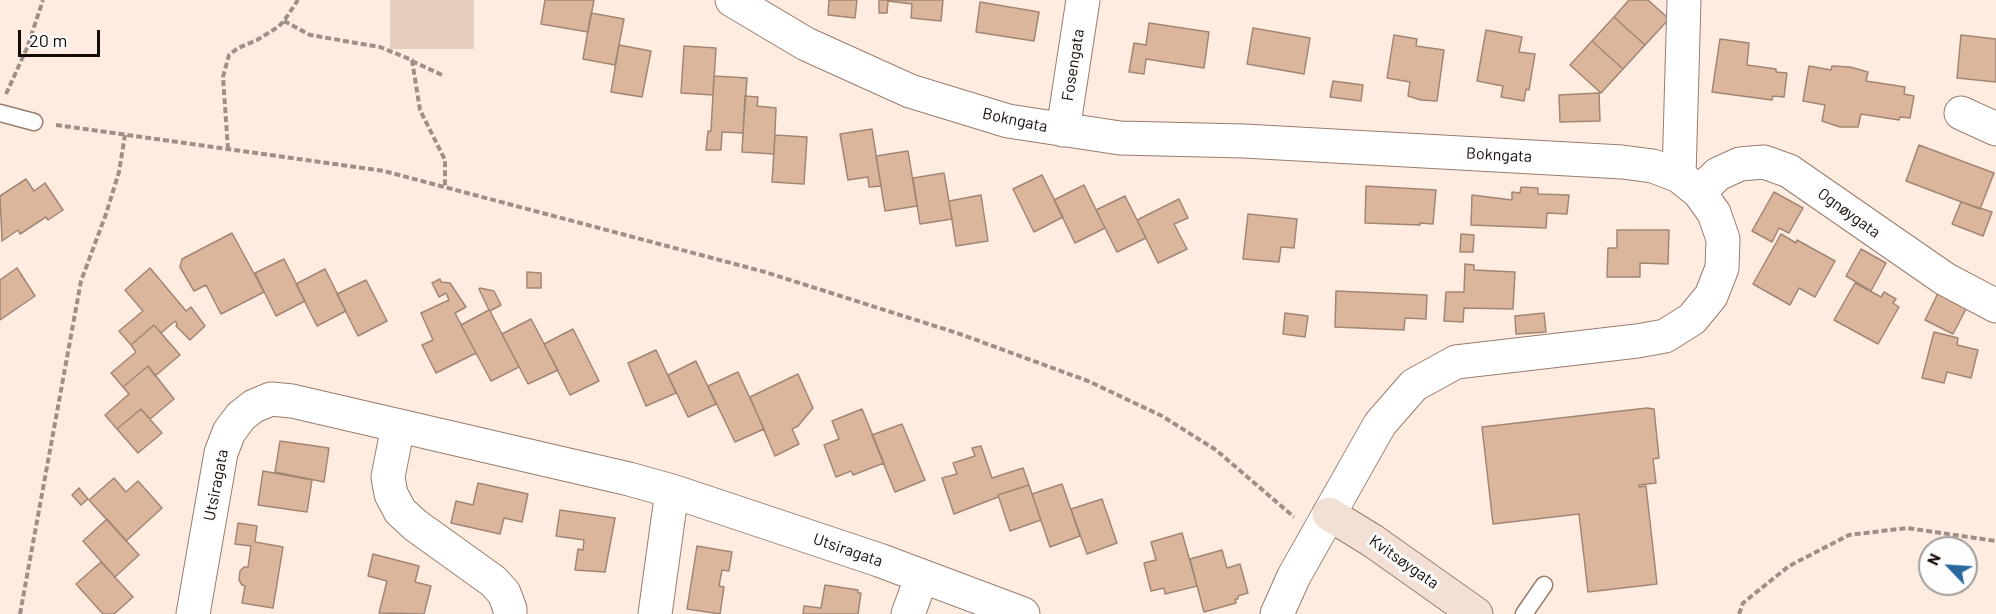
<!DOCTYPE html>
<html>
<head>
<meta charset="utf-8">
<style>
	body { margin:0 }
	#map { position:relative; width:1996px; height:614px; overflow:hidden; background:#ffece1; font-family:Barlow,sans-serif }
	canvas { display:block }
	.north { position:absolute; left:1918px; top:536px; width:60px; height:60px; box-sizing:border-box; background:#fdfdfd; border:2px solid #a09c9a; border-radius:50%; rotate:295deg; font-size:16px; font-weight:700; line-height:24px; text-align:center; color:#150b05 }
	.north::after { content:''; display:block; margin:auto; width:21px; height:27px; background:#28689e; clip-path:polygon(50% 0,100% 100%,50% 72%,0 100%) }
	.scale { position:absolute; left:18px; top:30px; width:82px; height:27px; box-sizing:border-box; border:3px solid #150b05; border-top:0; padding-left:8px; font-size:18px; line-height:21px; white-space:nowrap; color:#150b05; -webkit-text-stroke:4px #fdfdfd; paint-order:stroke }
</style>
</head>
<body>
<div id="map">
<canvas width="1996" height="614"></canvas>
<div class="north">N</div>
<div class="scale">20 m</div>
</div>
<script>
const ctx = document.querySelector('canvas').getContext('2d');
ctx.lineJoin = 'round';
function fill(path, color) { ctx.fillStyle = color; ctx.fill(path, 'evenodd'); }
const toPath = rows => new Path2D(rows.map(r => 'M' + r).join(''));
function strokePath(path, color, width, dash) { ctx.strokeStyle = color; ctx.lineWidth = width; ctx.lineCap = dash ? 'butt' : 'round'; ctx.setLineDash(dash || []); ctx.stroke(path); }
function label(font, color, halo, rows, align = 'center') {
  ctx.font = font + ' Barlow,sans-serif'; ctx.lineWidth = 6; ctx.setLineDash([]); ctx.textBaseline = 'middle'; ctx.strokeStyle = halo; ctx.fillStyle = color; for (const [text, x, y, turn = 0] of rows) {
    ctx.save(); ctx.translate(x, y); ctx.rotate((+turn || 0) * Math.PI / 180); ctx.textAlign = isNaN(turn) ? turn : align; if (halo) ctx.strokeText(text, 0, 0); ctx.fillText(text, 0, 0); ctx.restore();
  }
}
fill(toPath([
	[390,0,474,0,474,49,390,49]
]), '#e6cdbe');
const building = toPath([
	[545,0,594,0,588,32,541,24,545,0],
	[829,0,857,0,855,18,828,15,829,0],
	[879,0,943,0,941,21,911,18,912,4,888,1,887,13,879,13,879,0],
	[1629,0,1648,0,1669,19,1645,45,1614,17,1629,0],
	[980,2,1039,12,1034,41,976,32,980,2],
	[591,13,624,19,615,65,583,59,591,13],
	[1614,17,1645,45,1623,69,1592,41,1614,17],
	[1149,23,1209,32,1204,68,1146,59,1144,74,1129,72,1134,43,1146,45,1149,23],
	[1253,28,1310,38,1304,74,1247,64,1253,28],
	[1486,30,1522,37,1519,52,1535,54,1529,90,1526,89,1524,101,1501,97,1503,86,1477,81,1486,30],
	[1394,35,1417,39,1416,46,1444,50,1437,101,1421,100,1408,96,1410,82,1387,78,1394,35],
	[1961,35,1996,39,1996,82,1957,78,1961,35],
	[1720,39,1749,43,1747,65,1776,69,1776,72,1787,73,1784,97,1773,96,1772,100,1712,92,1720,39],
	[1592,41,1623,69,1601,93,1570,65,1592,41],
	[619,45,651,51,642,97,611,92,619,45],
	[684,46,716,48,713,95,681,93,684,46],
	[1809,66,1831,70,1832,66,1850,67,1868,72,1866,81,1905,87,1904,94,1914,96,1910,118,1900,117,1899,120,1861,114,1858,127,1840,127,1822,121,1825,105,1803,101,1809,66],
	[714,76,747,78,743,133,722,132,721,150,706,150,708,131,711,131,714,76],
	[1333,81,1363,85,1361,101,1330,97,1333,81],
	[1599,93,1600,121,1560,122,1559,95,1599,93],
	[745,96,758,97,757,106,776,108,774,154,742,152,745,96],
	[872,129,881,186,869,187,868,177,848,180,840,134,872,129],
	[775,135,807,137,804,184,772,182,775,135],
	[1919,145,1994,173,1980,209,1906,181,1919,145],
	[908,151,917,206,885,211,876,156,908,151],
	[944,173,952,219,920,224,913,178,944,173],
	[1042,175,1063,217,1034,232,1013,189,1042,175],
	[26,179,34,191,45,183,63,210,48,220,46,217,20,234,18,230,2,241,0,196,26,179],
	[1084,185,1105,228,1075,243,1054,200,1084,185],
	[1366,186,1436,190,1433,224,1420,223,1420,225,1365,223,1366,186],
	[1521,187,1538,188,1538,194,1569,195,1567,214,1547,213,1546,228,1471,225,1472,195,1512,200,1512,192,1520,193,1521,187],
	[1774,192,1803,208,1789,233,1779,228,1772,242,1752,231,1774,192],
	[981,195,988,241,956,246,949,201,981,195],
	[1125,196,1146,238,1117,252,1096,210,1125,196],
	[1179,199,1188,218,1174,224,1187,249,1158,263,1137,220,1179,199],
	[1961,202,1992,212,1983,236,1952,224,1961,202],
	[1248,214,1297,219,1294,248,1281,247,1279,262,1243,259,1248,214],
	[1617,230,1669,230,1668,264,1640,263,1640,277,1607,277,1608,248,1617,248,1617,230],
	[232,233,264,292,221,314,206,285,194,291,180,267,182,259,232,233],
	[1461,234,1474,235,1473,252,1460,252,1461,234],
	[1781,234,1796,243,1797,240,1835,261,1815,297,1799,288,1790,305,1753,284,1781,234],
	[1861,249,1886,263,1871,291,1846,276,1861,249],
	[284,259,305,301,276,316,255,273,284,259],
	[1465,264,1474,265,1474,270,1515,272,1513,309,1464,308,1463,322,1444,321,1446,292,1464,292,1465,264],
	[17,268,35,296,0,320,0,280,17,268],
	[150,268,186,311,191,307,205,326,190,340,176,326,177,324,175,321,161,333,154,325,131,345,119,331,143,311,125,290,150,268],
	[325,269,346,311,317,326,296,284,325,269],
	[527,272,541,273,541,288,527,288,527,272],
	[440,279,441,282,450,283,466,307,455,313,476,353,436,373,422,345,433,340,421,313,449,300,446,293,439,297,432,283,440,279],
	[366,280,387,321,358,336,337,294,366,280],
	[1855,283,1881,297,1884,292,1896,299,1893,303,1899,307,1878,344,1834,320,1855,283],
	[480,288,494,291,501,305,490,311,519,367,491,381,461,325,489,310,479,289,480,288],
	[1336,291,1427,295,1426,319,1405,318,1404,330,1335,327,1336,291],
	[1938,293,1967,307,1953,334,1925,320,1938,293],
	[1285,313,1308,316,1305,337,1283,334,1285,313],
	[1544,313,1546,332,1516,334,1515,316,1544,313],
	[531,319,558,370,528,384,502,334,531,319],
	[154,325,180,355,155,376,148,366,123,387,111,373,136,352,131,345,154,325],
	[573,329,599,381,570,395,544,344,573,329],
	[1934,332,1958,338,1957,345,1978,350,1971,378,1947,372,1944,383,1922,378,1934,332],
	[656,350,676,393,646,406,628,363,656,350],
	[696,361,716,404,688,417,668,375,696,361],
	[148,366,174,399,150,419,141,409,117,429,105,415,129,394,123,387,148,366],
	[738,372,764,429,735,442,708,386,738,372],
	[798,374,813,408,798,426,792,429,799,444,775,456,750,397,798,374],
	[1647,408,1654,409,1659,458,1653,459,1656,483,1639,485,1639,487,1646,486,1657,584,1588,592,1579,514,1493,524,1482,427,1647,408],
	[141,409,162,433,138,453,117,429,141,409],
	[862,409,884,463,853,475,851,471,836,477,824,445,839,439,832,421,862,409],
	[902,424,925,480,895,492,872,435,902,424],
	[280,441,329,448,324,482,275,472,280,441],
	[981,446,992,478,1023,468,1029,485,998,495,998,497,954,514,942,478,957,474,953,463,975,456,972,448,981,446],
	[263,471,312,480,307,512,258,505,263,471],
	[114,478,126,492,138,481,162,508,126,541,89,500,114,478],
	[478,483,528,494,522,522,504,518,500,534,451,523,456,501,473,505,478,483],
	[1062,484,1080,536,1050,547,1032,494,1062,484],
	[1029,485,1041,520,1010,531,998,495,1029,485],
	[79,488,88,499,81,505,72,495,79,488],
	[1102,499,1117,543,1087,554,1071,509,1102,499],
	[560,510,615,518,605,572,575,570,578,549,583,550,584,540,556,536,560,510],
	[107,519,139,555,115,577,83,541,107,519],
	[238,523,257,526,255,542,283,547,273,608,242,603,245,586,242,585,239,580,240,571,244,567,248,567,251,546,235,544,238,523],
	[1182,533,1197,586,1165,594,1164,588,1151,591,1144,563,1156,560,1151,542,1182,533],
	[697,546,732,552,729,571,722,570,719,586,724,587,720,614,687,609,697,546],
	[1222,550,1227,568,1240,564,1248,593,1238,596,1238,599,1235,599,1236,603,1204,612,1190,559,1222,550],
	[373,554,419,566,415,582,431,586,424,614,379,613,387,581,368,576,373,554],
	[101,562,133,597,114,614,103,614,76,584,101,562],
	[825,585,858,590,858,593,861,593,858,614,803,614,804,606,821,608,825,585]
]);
fill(building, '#dcb59d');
strokePath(building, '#a28674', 1.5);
const lane = toPath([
	[0,113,34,122],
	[1524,614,1544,585]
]);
const street = toPath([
	[732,0,806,44,910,91,1008,121,1120,138,1244,141,1622,162,1653,166,1679,176,1699,192,1714,213,1723,239,1722,268,1711,296,1692,319,1665,336,1637,341,1456,362,1414,385,1380,424,1294,576,1277,614],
	[1961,113,1996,129],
	[1063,130,1083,0],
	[1679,176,1684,0],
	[1699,192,1718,174,1740,164,1764,162,1789,171,1945,279,1996,306],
	[398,426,388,477,391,494,400,511,415,525,493,581,504,593,510,609,510,614],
	[193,614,221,453,229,432,241,416,254,406,271,399,292,401,629,479,672,491,879,560,1023,614],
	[655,614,672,491],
	[908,614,922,576]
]);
const secondary = toPath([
	[1329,514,1373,541,1476,614]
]);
strokePath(lane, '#987d6c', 19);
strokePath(street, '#987d6c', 35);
strokePath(secondary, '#987d6c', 35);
strokePath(toPath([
	[284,21,310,35,380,47,412,60,420,110,445,160,445,188],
	[412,61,442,75],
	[6,94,27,48,43,0],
	[56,125,384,171,765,272,960,334,1088,381,1162,416,1216,450,1294,517],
	[228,149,223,77,229,55,238,48,257,40,278,27,284,21,298,0],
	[20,614,81,281,106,214,119,172,125,135],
	[1739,614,1743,603,1789,566,1849,535,1907,528,1996,541]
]), '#9f9087', 4, [6, 3]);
strokePath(lane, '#fff', 16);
strokePath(street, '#fff', 33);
strokePath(secondary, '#f3e0d4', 33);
label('16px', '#150b05', '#fdfdfd', [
	["Fosengata",1073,65,-81],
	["Bokngata",1015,120,12],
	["Bokngata",1499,155,3],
	["Ognøygata",1849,213,36],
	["Utsiragata",216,485,-79],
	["Utsiragata",848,550,19],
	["Kvitsøygata",1404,562,35]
]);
</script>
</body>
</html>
